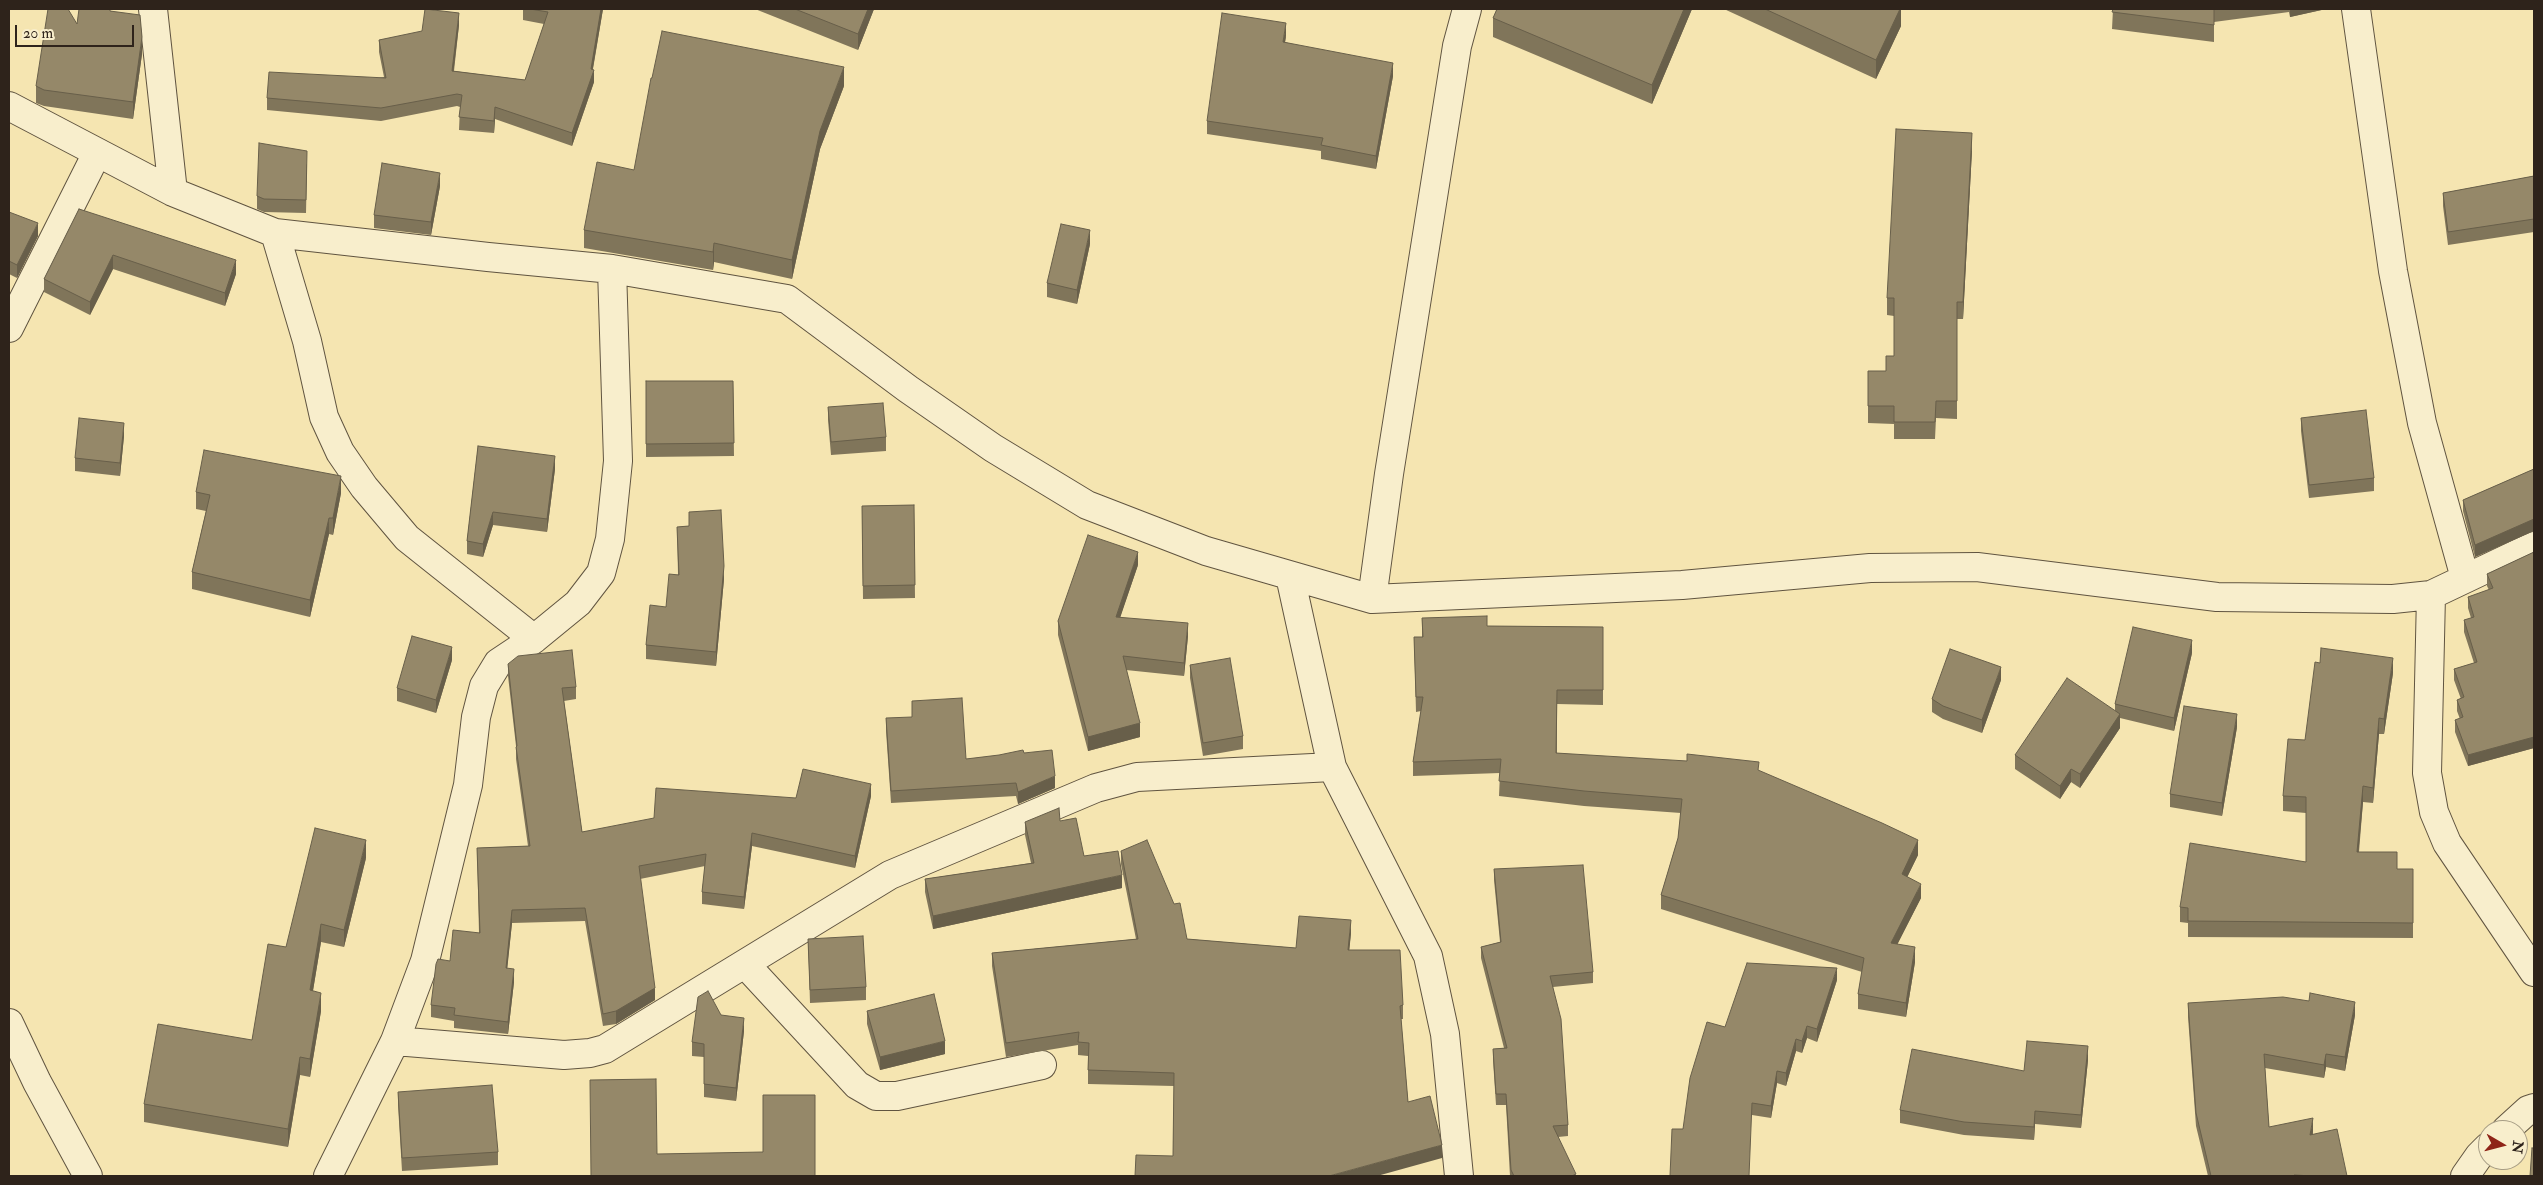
<!DOCTYPE html>
<html>
<head>
<meta charset="utf-8">
<style>
	body { margin:0 }
	#map { position:relative; width:2543px; height:1185px; overflow:hidden; background:#f5e5b1; font-family:"IM FELL Double Pica",serif }
	canvas { display:block }
	.frame { position:absolute; inset:0; border:10px solid #2e231b; pointer-events:none }
	.north { position:absolute; left:2478px; top:1120px; width:50px; height:50px; box-sizing:border-box; background:#f8eecc; border:1px solid #a79d85; border-radius:50%; rotate:98deg; font-size:14px; font-weight:700; line-height:20px; text-align:center; color:#2e231b }
	.north::after { content:''; display:block; margin:auto; width:18px; height:22px; background:#8f2418; clip-path:polygon(50% 0,100% 100%,50% 72%,0 100%) }
	.scale { position:absolute; left:15px; top:25px; width:119px; height:22px; box-sizing:border-box; border:2px solid #2e231b; border-top:0; padding-left:6px; font-size:15px; line-height:18px; white-space:nowrap; color:#2e231b; -webkit-text-stroke:4px #f8eecc; paint-order:stroke }
</style>
</head>
<body>
<div id="map">
<canvas width="2543" height="1185"></canvas>
<div class="frame"></div>
<div class="north">N</div>
<div class="scale">20 m</div>
</div>
<script>
const ctx = document.querySelector('canvas').getContext('2d');
ctx.lineJoin = 'round';
const toPath = rows => new Path2D(rows.map(r => 'M' + r).join(''));
function strokePath(path, color, width, dash) { ctx.strokeStyle = color; ctx.lineWidth = width; ctx.lineCap = dash ? 'butt' : 'round'; ctx.setLineDash(dash || []); ctx.stroke(path); }
function fill(path, color) { ctx.fillStyle = color; ctx.fill(path, 'evenodd'); }
const street = toPath([
	[153,9,173,192],
	[2356,9,2393,271,2422,423,2465,578],
	[9,106,173,192,275,233,488,257,612,269,787,299,908,389,993,448,1087,505,1206,551,1372,599,1682,585,1870,568,1977,567,2217,597,2393,599,2431,595,2534,546],
	[275,233,307,341,324,417,340,452,364,487,407,538,534,639],
	[9,328,97,153],
	[1290,576,1332,767,1428,956,1445,1034,1459,1176],
	[2431,595,2427,773,2434,812,2447,843,2534,972],
	[1372,599,1389,474,1457,46,1467,9],
	[745,964,857,1085,876,1096,897,1096,1042,1065],
	[9,1023,37,1082,88,1176],
	[395,1041,564,1055,590,1053,605,1049,890,875,1096,788,1137,777,1332,767],
	[2506,1130,2528,1110,2534,1108],
	[328,1176,395,1041,425,961,468,785,476,717,484,686,498,663,534,639,578,603,601,573,610,539,618,461,612,269],
	[2465,1176,2479,1156,2488,1147]
]);
strokePath(street, '#605440', 30);
strokePath(street, '#f8eecc', 28);
fill(toPath([
	[523,9,603,9,593,69,594,82,572,146,495,119,494,133,459,130,460,107,457,106,381,121,267,110,267,98,384,77,379,52,379,40,459,25,454,71,525,80,544,24,523,20],
	[755,9,874,9,858,50],
	[1497,9,1692,9,1652,104,1493,37,1493,18],
	[1724,9,1901,9,1901,26,1876,79],
	[2113,9,2326,9,2290,17,2289,12,2214,22,2214,42,2112,29],
	[112,11,142,54,133,119,44,106,36,103,36,86,77,24],
	[1286,36,1285,42,1393,76,1376,169,1321,159,1321,151,1207,134,1207,121],
	[844,86,820,149,792,279,714,262,713,270,584,248,584,230,634,170],
	[1972,150,1963,319,1957,319,1957,419,1936,418,1935,439,1894,439,1894,424,1868,423,1868,371,1886,371,1894,356,1894,316,1887,315,1887,298],
	[307,164,306,213,264,212,257,209,257,196],
	[2534,176,2534,232,2448,245,2443,206,2443,193],
	[440,186,431,235,374,228,374,215],
	[79,209,236,274,225,306,113,269,90,315,44,292,44,279],
	[9,212,38,236,17,278,9,274],
	[1090,244,1077,304,1047,297,1047,283],
	[646,381,733,381,734,456,646,457],
	[828,407,886,437,886,451,831,455,828,420],
	[2301,418,2374,478,2374,491,2309,498,2301,431],
	[124,436,120,476,75,471,75,458],
	[478,446,555,469,547,532,493,525,483,557,467,554,467,541],
	[2534,469,2534,531,2475,557,2463,511,2463,500],
	[196,492,341,493,333,535,329,534,310,617,192,589,192,572,206,511,196,509],
	[914,505,915,598,863,599,862,506],
	[689,512,724,579,716,666,646,659,646,645,666,607,678,574,677,527,689,526],
	[2534,552,2534,748,2468,766,2455,732,2455,720,2460,719,2457,711,2457,700,2461,699,2454,680,2454,669,2474,663,2464,632,2464,620,2471,618,2468,608,2468,597,2489,590,2487,586,2487,574],
	[1138,565,1120,617,1188,636,1184,676,1126,670,1140,737,1088,751,1058,635,1058,621],
	[1422,618,1487,626,1603,627,1603,705,1557,704,1557,753,1759,771,1918,855,1907,877,1921,898,1897,944,1915,962,1906,1017,1858,1009,1858,994,1862,972,1661,909,1661,895,1678,838,1681,813,1584,806,1499,796,1500,773,1413,776,1413,762,1421,711,1416,712,1414,637,1422,637],
	[2192,653,2174,731,2120,718,2120,728,2080,788,2071,782,2060,799,2015,769,2015,755,2115,711,2115,704],
	[452,660,436,713,397,701,397,688],
	[508,664,576,687,576,699,564,701,582,832,796,798,871,796,855,868,752,846,744,909,702,904,702,892,705,866,640,879,655,1000,616,1024,603,1026,585,921,512,923,507,968,514,982,508,1034,454,1028,454,1021,431,1017,431,1005,450,961,479,933,477,848,528,846,516,759,516,746,508,676],
	[1190,665,1243,736,1243,749,1203,756,1190,678],
	[2393,673,2384,734,2379,734,2373,803,2363,802,2359,852,2397,869,2413,869,2413,938,2188,937,2188,923,2180,922,2180,907,2306,862,2306,813,2283,811,2283,796,2305,740],
	[2001,680,1982,733,1943,719,1932,712,1932,699],
	[886,718,966,759,1024,753,1055,788,1018,804,1016,796,891,803,886,731],
	[2237,727,2222,816,2170,807,2170,794],
	[1060,821,1084,856,1122,888,933,929,925,892,925,879,1031,863,1025,835,1025,822],
	[1121,851,1187,939,1296,948,1351,933,1349,950,1403,1005,1403,1019,1401,1019,1408,1102,1442,1158,1173,1156,1174,1086,1088,1084,1088,1056,1078,1055,1078,1045,1006,1057,992,966,992,953,1136,939,1121,864],
	[366,858,344,947,321,942,313,991,321,1011,310,1077,300,1075,288,1147,144,1122,144,1104,252,1040,286,947],
	[1494,869,1593,972,1593,983,1553,987,1568,1125,1568,1136,1558,1137,1576,1176,1510,1176,1506,1105,1496,1105,1493,1060,1493,1049,1504,1048,1481,958,1481,947,1500,942,1494,880],
	[808,939,866,987,866,1000,810,1003],
	[1837,980,1817,1042,1807,1038,1802,1053,1796,1051,1786,1086,1777,1083,1771,1118,1752,1115,1683,1129,1725,1027],
	[2188,1003,2355,1015,2345,1071,2326,1067,2324,1078,2265,1068,2269,1127,2313,1131,2313,1134,2347,1176,2208,1176,2196,1126,2188,1017],
	[867,1011,945,1054,880,1070,867,1024],
	[721,1015,744,1031,736,1101,704,1097,704,1057,692,1056,692,1042],
	[2088,1060,2081,1128,2035,1124,2034,1140,1964,1135,1900,1123,1900,1110,2024,1071],
	[398,1092,498,1152,498,1165,402,1171,398,1105]
]), '#80755a');
fill(toPath([
	[601,9,603,9,591,79,594,70,594,82,572,146,572,133,591,69],
	[868,9,874,9,858,50,858,34],
	[1684,9,1692,9,1652,104,1652,85],
	[1900,9,1901,9,1901,26,1876,79,1876,60],
	[2290,9,2326,9,2290,17],
	[459,13,459,25,452,83,452,71],
	[1286,23,1286,36,1283,55,1283,42],
	[142,37,142,54,133,119,133,102],
	[1393,63,1393,76,1376,169,1376,156],
	[844,67,844,86,820,149,792,279,792,260,820,131],
	[495,107,495,119,494,133,494,121],
	[1972,133,1972,150,1963,319,1963,302],
	[440,173,440,186,431,235,431,222],
	[38,223,38,236,17,278,17,265],
	[1090,230,1090,244,1077,304,1077,290],
	[714,243,714,262,713,270,713,252],
	[113,255,113,269,90,315,90,302],
	[236,260,236,274,225,306,225,293],
	[124,423,124,436,120,476,120,463],
	[555,456,555,469,547,532,547,519],
	[341,476,341,493,333,535,333,518],
	[493,512,493,525,483,557,483,544],
	[329,518,329,534,310,617,310,600],
	[2534,519,2534,531,2475,557,2475,545],
	[1138,552,1138,565,1116,630,1116,617],
	[724,566,724,579,716,666,716,652],
	[1188,623,1188,636,1184,676,1184,663],
	[2192,640,2192,653,2174,731,2174,718],
	[452,647,452,660,436,713,436,700],
	[2393,658,2393,673,2384,734,2384,719],
	[2001,667,2001,680,1982,733,1982,720],
	[2120,714,2120,728,2080,788,2080,774],
	[2237,714,2237,727,2222,816,2222,803],
	[2379,718,2379,734,2373,803,2373,788],
	[1140,723,1140,737,1088,751,1088,737],
	[2534,737,2534,748,2468,766,2468,755],
	[2071,769,2071,782,2060,799,2060,786],
	[1055,776,1055,788,1018,804,1018,792],
	[871,784,871,796,855,868,855,856],
	[2363,786,2363,802,2357,867,2357,852],
	[752,833,752,846,744,909,744,897],
	[366,840,366,858,344,947,344,930],
	[1918,840,1918,855,1902,888,1902,874],
	[1122,875,1122,888,933,929,933,916],
	[1921,884,1921,898,1891,957,1891,943],
	[512,910,512,923,506,981,506,968],
	[1351,920,1351,933,1348,964,1348,950],
	[321,924,321,942,310,1008,310,990],
	[1915,947,1915,962,1906,1017,1906,1003],
	[1837,968,1837,980,1817,1042,1817,1029],
	[514,969,514,982,508,1034,508,1022],
	[655,988,655,1000,616,1024,616,1011],
	[321,993,321,1011,310,1077,310,1059],
	[2355,1002,2355,1015,2345,1071,2345,1057],
	[744,1018,744,1031,736,1101,736,1088],
	[1807,1026,1807,1038,1802,1053,1802,1041],
	[1796,1039,1796,1051,1786,1086,1786,1073],
	[945,1041,945,1054,880,1070,880,1057],
	[2088,1046,2088,1060,2081,1128,2081,1115],
	[2326,1054,2326,1067,2324,1078,2324,1065],
	[300,1057,300,1075,288,1147,288,1129],
	[1777,1071,1777,1083,1771,1118,1771,1106],
	[2035,1111,2035,1124,2034,1140,2034,1127],
	[2313,1118,2313,1131,2310,1148,2310,1135],
	[1442,1145,1442,1158,1377,1176,1329,1176]
]), '#685f4a');
const building = toPath([
	[48,9,68,9,77,24,79,9,110,9,110,11,140,15,142,37,133,102,44,90,36,86,48,9],
	[425,9,459,13,452,71,525,80,548,12,530,9,601,9,591,69,594,70,572,133,495,107,494,121,459,117,462,95,457,94,381,108,267,98,269,72,386,78,379,40,422,31,425,9],
	[795,9,868,9,858,34,795,9],
	[1497,9,1684,9,1652,85,1493,18,1497,9],
	[1765,9,1900,9,1876,60,1765,9],
	[2113,9,2214,9,2214,25,2112,12,2113,9],
	[1222,13,1286,23,1283,42,1393,63,1376,156,1321,145,1323,138,1207,121,1222,13],
	[662,31,844,67,820,131,792,260,714,243,713,252,584,230,597,162,634,170,651,78,652,78,662,31],
	[1896,129,1972,133,1963,302,1957,302,1957,401,1936,401,1935,422,1894,422,1894,406,1868,406,1868,371,1886,371,1886,356,1894,356,1894,298,1887,298,1896,129],
	[259,143,307,151,306,200,264,199,257,196,259,143],
	[382,163,440,173,431,222,374,215,382,163],
	[2534,176,2534,219,2448,232,2443,193,2534,176],
	[79,209,236,260,225,293,113,255,90,302,44,279,79,209],
	[9,212,38,223,17,265,9,261,9,212],
	[1061,224,1090,230,1077,290,1047,283,1061,224],
	[646,381,733,381,734,443,646,444,646,381],
	[883,403,886,437,831,442,828,407,883,403],
	[2366,410,2374,478,2309,485,2301,418,2366,410],
	[79,418,124,423,120,463,75,458,79,418],
	[478,446,555,456,547,519,493,512,483,544,467,541,478,446],
	[204,450,341,476,333,518,329,518,310,600,192,572,210,495,196,492,204,450],
	[2534,469,2534,519,2475,545,2463,500,2534,469],
	[914,505,915,585,863,586,862,506,914,505],
	[721,510,724,566,716,652,646,645,650,605,666,607,669,574,679,575,677,527,689,526,689,512,721,510],
	[1088,535,1138,552,1116,617,1188,623,1184,663,1123,656,1140,723,1088,737,1058,621,1088,535],
	[2534,552,2534,737,2468,755,2455,720,2463,717,2457,700,2464,697,2454,669,2477,662,2464,620,2474,617,2468,597,2493,588,2487,574,2534,552],
	[1487,616,1487,626,1603,627,1603,690,1557,690,1556,753,1687,761,1687,754,1759,762,1758,770,1882,823,1918,840,1902,874,1921,884,1891,943,1915,947,1906,1003,1858,994,1864,958,1661,895,1678,838,1682,799,1584,791,1499,781,1501,759,1413,762,1423,697,1416,697,1414,637,1423,637,1422,618,1487,616],
	[2133,627,2192,640,2174,718,2115,704,2133,627],
	[412,636,452,647,436,700,397,688,412,636],
	[2321,648,2393,658,2384,719,2379,718,2373,788,2363,786,2357,852,2397,852,2397,869,2413,869,2413,923,2188,921,2188,908,2180,907,2190,843,2306,862,2306,797,2283,796,2288,739,2305,740,2315,662,2320,663,2321,648],
	[1950,649,2001,667,1982,720,1943,706,1932,699,1950,649],
	[572,650,576,687,562,688,582,832,654,818,656,788,796,798,803,769,871,784,855,856,752,833,744,897,702,892,706,854,639,866,655,988,616,1011,603,1014,585,908,512,910,506,968,514,969,508,1022,454,1015,455,1008,431,1005,436,964,438,959,450,961,453,930,480,933,477,848,530,846,516,747,517,746,508,664,518,656,572,650],
	[1230,658,1243,736,1203,743,1190,665,1230,658],
	[2067,678,2120,714,2080,774,2071,769,2060,786,2015,755,2067,678],
	[962,698,966,759,999,755,1023,750,1024,753,1052,750,1055,776,1018,792,1016,783,891,791,886,718,912,717,912,701,962,698],
	[2184,706,2237,714,2222,803,2170,794,2184,706],
	[1059,808,1060,821,1076,818,1084,856,1118,851,1122,875,933,916,925,879,1034,863,1025,822,1059,808],
	[315,828,366,840,344,930,321,924,310,990,321,993,310,1059,300,1057,288,1129,144,1104,158,1024,252,1040,268,944,286,947,315,828],
	[1147,840,1174,904,1180,903,1187,939,1296,948,1299,916,1351,920,1348,950,1400,950,1403,1005,1400,1006,1408,1102,1430,1096,1442,1145,1329,1176,1135,1176,1136,1155,1173,1156,1174,1073,1088,1070,1089,1043,1078,1042,1079,1032,1006,1043,992,953,1138,939,1121,851,1147,840],
	[1583,865,1593,972,1550,976,1561,1019,1568,1125,1553,1126,1576,1174,1572,1176,1514,1176,1511,1170,1506,1094,1496,1094,1493,1049,1507,1048,1481,947,1501,942,1494,869,1583,865],
	[863,936,866,987,810,990,808,939,863,936],
	[1747,963,1837,968,1817,1029,1807,1026,1802,1041,1796,1039,1786,1073,1777,1071,1771,1106,1752,1103,1749,1176,1670,1176,1672,1129,1683,1129,1690,1078,1707,1022,1725,1027,1747,963],
	[708,991,721,1015,744,1018,736,1088,704,1084,704,1044,692,1042,698,997,708,991],
	[2310,993,2355,1002,2345,1057,2326,1054,2324,1065,2264,1054,2269,1127,2313,1118,2310,1135,2337,1129,2347,1176,2313,1176,2294,1175,2294,1176,2211,1176,2196,1113,2188,1003,2283,997,2309,1001,2310,993],
	[934,994,945,1041,880,1057,867,1011,934,994],
	[2027,1041,2088,1046,2081,1115,2035,1111,2034,1127,1964,1122,1900,1110,1912,1049,2024,1071,2027,1041],
	[656,1079,657,1154,763,1152,763,1095,815,1095,815,1176,591,1176,590,1080,656,1079],
	[492,1085,498,1152,402,1158,398,1092,492,1085],
	[2532,1148,2534,1148,2534,1176,2530,1176,2532,1148]
]);
fill(building, '#958869');
strokePath(building, '#685f4a', 1);
</script>
</body>
</html>
